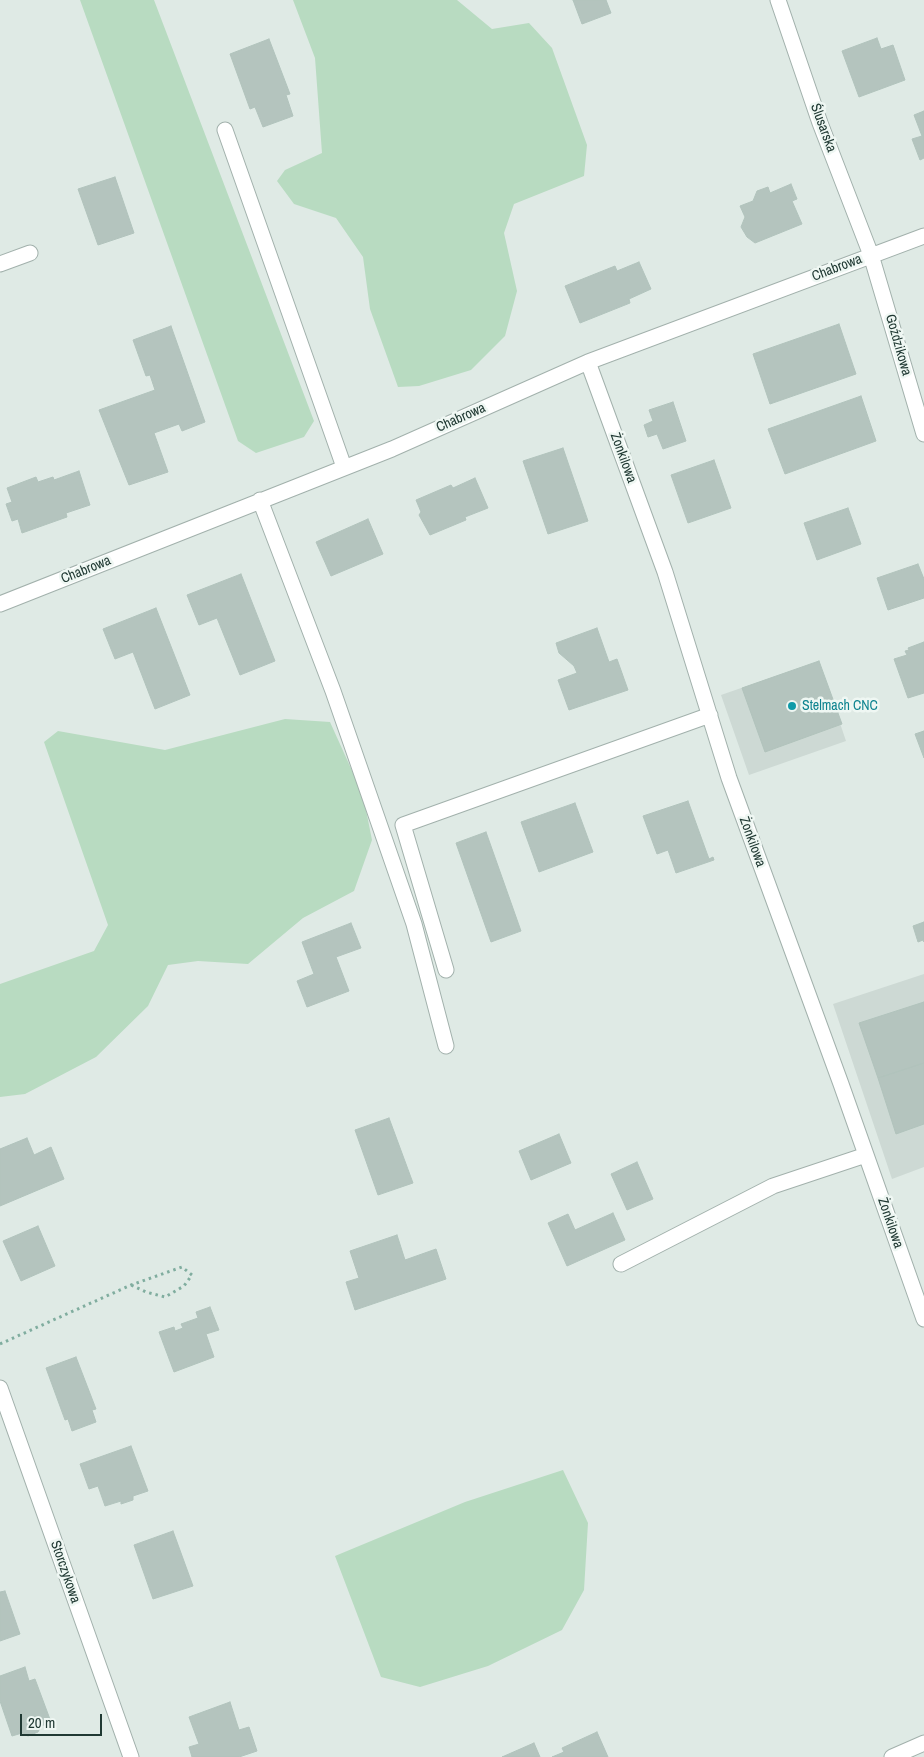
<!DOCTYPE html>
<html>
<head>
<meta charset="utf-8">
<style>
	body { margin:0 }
	#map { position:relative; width:924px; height:1757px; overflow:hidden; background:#dfeae5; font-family:"Archivo Narrow",sans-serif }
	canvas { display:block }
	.scale { position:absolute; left:20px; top:1714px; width:82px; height:22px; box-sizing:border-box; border:2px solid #203933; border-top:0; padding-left:6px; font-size:15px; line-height:18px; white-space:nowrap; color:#203933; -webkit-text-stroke:4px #eff7f3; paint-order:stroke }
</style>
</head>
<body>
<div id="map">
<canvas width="924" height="1757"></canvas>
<div class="scale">20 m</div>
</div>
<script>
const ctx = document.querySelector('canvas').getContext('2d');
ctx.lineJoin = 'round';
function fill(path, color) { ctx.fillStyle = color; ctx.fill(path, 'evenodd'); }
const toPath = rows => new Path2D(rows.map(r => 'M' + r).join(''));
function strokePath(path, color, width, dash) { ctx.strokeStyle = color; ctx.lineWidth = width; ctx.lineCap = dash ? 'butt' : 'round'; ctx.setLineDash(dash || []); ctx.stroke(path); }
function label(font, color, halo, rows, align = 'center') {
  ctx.font = font + ' "Archivo Narrow",sans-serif'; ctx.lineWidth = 5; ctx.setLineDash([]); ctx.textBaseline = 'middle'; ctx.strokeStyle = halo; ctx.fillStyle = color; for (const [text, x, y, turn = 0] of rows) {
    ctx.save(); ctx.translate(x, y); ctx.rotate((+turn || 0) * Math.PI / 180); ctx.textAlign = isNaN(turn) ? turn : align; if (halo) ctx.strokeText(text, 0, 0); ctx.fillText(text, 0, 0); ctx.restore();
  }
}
fill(toPath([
	[819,661,846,741,749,775,721,695],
	[924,974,924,1167,892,1179,833,1004]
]), '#cdd9d4');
fill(toPath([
	[80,0,154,0,314,421,304,437,256,453,238,441],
	[293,0,457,0,492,29,529,23,552,48,587,145,584,176,514,204,504,233,517,291,505,336,471,370,419,386,398,387,370,309,363,257,336,218,294,204,277,181,285,170,322,153,315,58],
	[285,719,330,722,363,795,372,840,354,891,303,918,248,964,198,961,168,965,148,1006,96,1057,25,1094,0,1097,0,984,94,951,108,925,44,742,58,731,165,750],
	[563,1470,588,1523,584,1590,562,1630,488,1666,420,1687,381,1677,335,1556,465,1502]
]), '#b8dbc1');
const building = toPath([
	[573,0,606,0,611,13,582,24,573,0],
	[877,38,881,49,893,45,905,80,859,97,842,51,877,38],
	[269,39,290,94,286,95,293,116,263,127,255,107,250,109,230,54,269,39],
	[924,111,924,158,920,160,912,139,922,136,914,115,924,111],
	[115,177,134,233,98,245,78,189,115,177],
	[791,184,797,199,792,201,802,224,755,243,747,237,741,227,745,217,740,206,753,201,757,191,768,187,770,193,791,184],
	[639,262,651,289,629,299,630,303,580,323,565,286,615,266,617,271,639,262],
	[839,324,856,374,770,404,753,354,839,324],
	[171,326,205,422,182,431,179,424,154,433,168,472,129,485,99,410,155,390,150,375,146,376,133,340,171,326],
	[861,396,876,441,785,474,768,429,861,396],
	[673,402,686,441,663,449,657,434,648,437,644,425,653,421,649,410,673,402],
	[563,448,588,521,548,534,523,461,563,448],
	[714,460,731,508,688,523,671,475,714,460],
	[79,471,90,505,66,513,67,517,22,533,18,519,12,521,6,504,12,502,7,488,36,477,38,482,53,477,54,480,79,471],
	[475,478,488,508,465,517,466,520,430,535,419,515,421,512,416,500,451,485,453,488,475,478],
	[848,508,861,544,817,560,804,523,848,508],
	[368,519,383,554,331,576,316,542,368,519],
	[918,564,924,579,924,598,888,610,877,578,918,564],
	[241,574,275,661,240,675,217,618,199,625,187,595,241,574],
	[156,608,190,695,155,709,133,652,115,659,103,629,156,608],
	[597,628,609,662,617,659,628,690,569,710,558,680,577,673,574,666,559,653,556,643,597,628],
	[924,642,924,693,908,698,894,659,907,655,905,651,909,650,908,648,924,642],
	[819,661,842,724,765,752,742,688,819,661],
	[924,731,924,758,915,734,924,731],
	[688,801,709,859,713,857,714,860,676,873,668,850,657,854,643,816,688,801],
	[575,803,593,852,539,872,521,822,575,803],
	[486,832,521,931,491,942,456,843,486,832],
	[924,922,924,942,923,940,918,942,913,926,924,922],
	[351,923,361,948,336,957,349,991,307,1007,297,981,314,974,302,942,351,923],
	[924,1002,924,1063,878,1078,859,1023,924,1002],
	[924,1063,924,1124,896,1134,878,1078,924,1063],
	[389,1118,413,1183,378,1195,355,1130,389,1118],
	[559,1134,571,1163,531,1180,519,1151,559,1134],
	[27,1138,34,1155,51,1147,64,1179,0,1206,0,1149,27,1138],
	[637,1162,653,1199,627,1210,611,1174,637,1162],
	[613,1213,625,1240,567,1266,548,1223,568,1214,575,1230,613,1213],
	[38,1226,55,1266,21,1281,3,1241,38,1226],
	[397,1235,405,1260,436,1249,446,1279,355,1310,346,1282,359,1278,350,1251,397,1235],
	[210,1307,219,1330,206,1334,214,1357,174,1372,159,1332,174,1327,175,1331,183,1328,181,1324,198,1318,196,1312,210,1307],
	[76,1357,96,1409,92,1410,96,1422,72,1431,68,1419,65,1420,46,1368,76,1357],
	[131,1446,148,1491,133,1496,133,1500,121,1504,121,1501,105,1506,98,1486,89,1489,80,1464,131,1446],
	[173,1531,193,1586,153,1599,134,1545,173,1531],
	[5,1591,20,1634,0,1641,0,1592,5,1591],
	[25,1667,29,1681,35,1679,51,1722,41,1726,38,1732,28,1736,22,1733,12,1736,0,1701,0,1676,25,1667],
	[230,1702,239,1730,249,1727,257,1751,239,1757,192,1757,189,1747,199,1744,189,1717,230,1702],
	[597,1732,608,1757,552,1757,564,1752,562,1748,597,1732],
	[534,1743,540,1757,502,1757,534,1743]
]);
fill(building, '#b4c4be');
strokePath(building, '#b1c3bc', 1);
const lane = toPath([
	[225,130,344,467],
	[0,264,30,253]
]);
const street = toPath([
	[778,0,820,123,871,255,924,434],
	[588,362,665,572,729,778,841,1084,924,1319],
	[260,500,333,691,414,924,446,1046],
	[0,604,392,449,588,362,924,236],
	[446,970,403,825,710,715],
	[621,1264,773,1186,866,1155],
	[0,1388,131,1757],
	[892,1757,924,1743]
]);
strokePath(lane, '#a2b1ac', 17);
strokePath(street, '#a2b1ac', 17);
strokePath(toPath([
	[0,1344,131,1285,182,1267,192,1275,184,1286,165,1297,146,1292,131,1285]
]), '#80ad9f', 3, [2.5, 4]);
strokePath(lane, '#fff', 15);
strokePath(street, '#fff', 15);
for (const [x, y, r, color] of [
	[792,706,5,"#0f9aa8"]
]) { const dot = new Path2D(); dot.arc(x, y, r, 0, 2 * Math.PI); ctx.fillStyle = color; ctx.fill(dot); strokePath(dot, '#eff7f3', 2); }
label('14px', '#203933', '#eff7f3', [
	["Ślusarska",823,128,70],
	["Chabrowa",837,268,-21],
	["Goździkowa",898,345,74],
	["Chabrowa",461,418,-24],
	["Żonkilowa",623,458,70],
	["Chabrowa",86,570,-22],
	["Żonkilowa",752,842,70],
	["Żonkilowa",890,1223,71],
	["Storczykowa",65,1572,71]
]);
label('14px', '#0d838f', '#eff7f3', [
	["Stelmach CNC",802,706]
], 'left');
</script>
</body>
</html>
